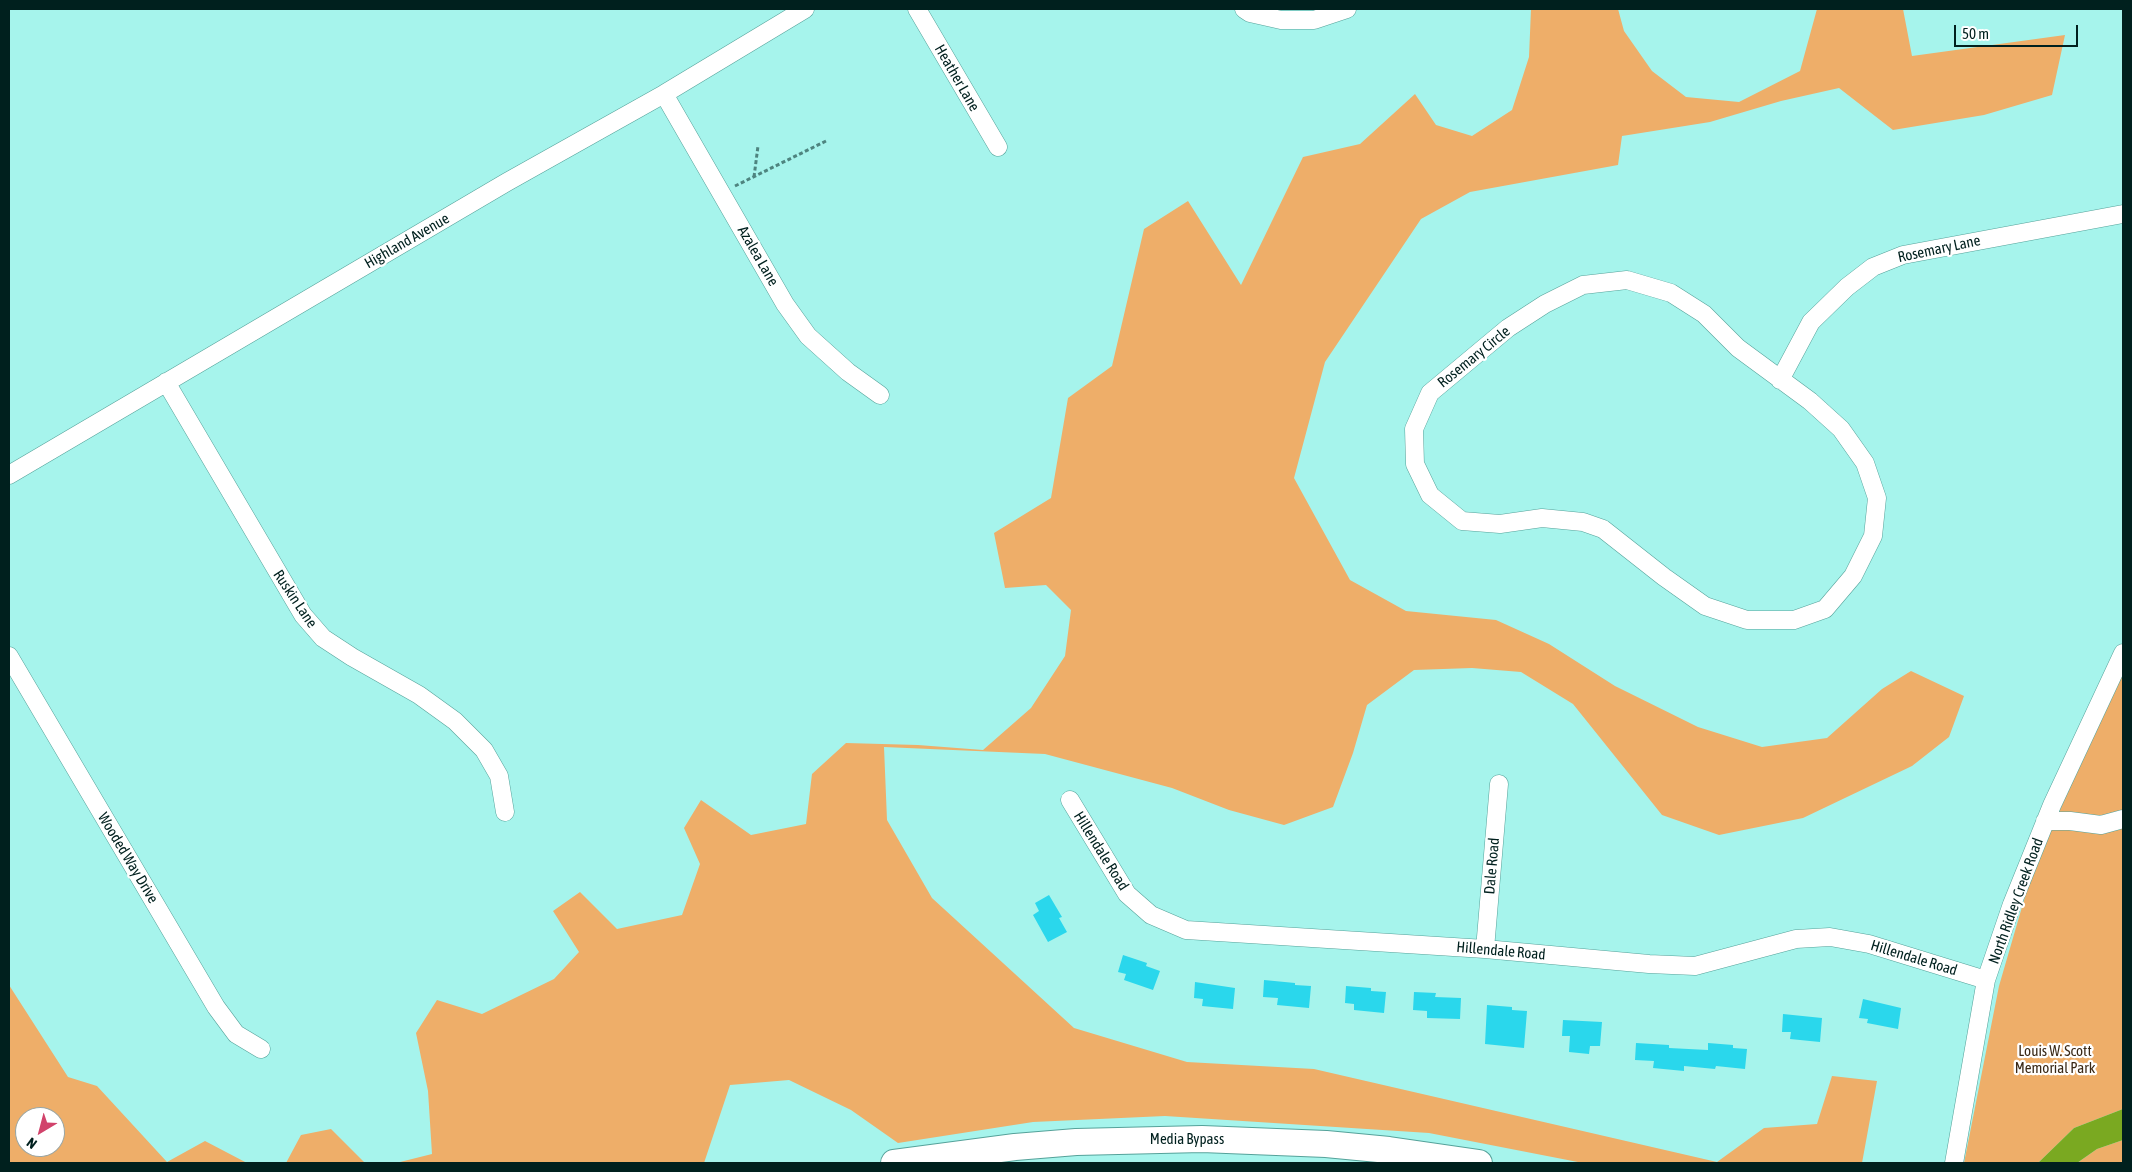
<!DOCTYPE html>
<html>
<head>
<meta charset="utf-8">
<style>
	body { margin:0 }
	#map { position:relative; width:2132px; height:1172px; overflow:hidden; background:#a6f4ec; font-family:"Asap Condensed",sans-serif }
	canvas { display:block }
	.frame { position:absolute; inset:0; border:10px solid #00201e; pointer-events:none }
	.north { position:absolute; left:15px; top:1107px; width:50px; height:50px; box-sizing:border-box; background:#fff; border:1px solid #99a6a5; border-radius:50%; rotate:217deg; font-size:14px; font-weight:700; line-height:20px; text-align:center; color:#00201e }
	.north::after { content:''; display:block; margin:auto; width:18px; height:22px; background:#d1436b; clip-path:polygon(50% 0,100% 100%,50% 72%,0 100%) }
	.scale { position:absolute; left:1954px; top:25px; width:124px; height:22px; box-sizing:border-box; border:2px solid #00201e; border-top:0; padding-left:6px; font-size:15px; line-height:18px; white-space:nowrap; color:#00201e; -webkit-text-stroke:4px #fff; paint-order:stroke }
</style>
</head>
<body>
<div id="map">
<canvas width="2132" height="1172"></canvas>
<div class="frame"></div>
<div class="north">N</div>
<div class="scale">50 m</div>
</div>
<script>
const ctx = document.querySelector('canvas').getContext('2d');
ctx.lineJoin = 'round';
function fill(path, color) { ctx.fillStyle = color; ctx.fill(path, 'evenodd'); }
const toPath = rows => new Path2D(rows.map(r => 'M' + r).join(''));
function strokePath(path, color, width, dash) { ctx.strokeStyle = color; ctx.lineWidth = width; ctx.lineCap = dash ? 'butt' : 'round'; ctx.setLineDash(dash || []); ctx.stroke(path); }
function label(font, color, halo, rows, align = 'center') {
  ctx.font = font + ' "Asap Condensed",sans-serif'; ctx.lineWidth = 4.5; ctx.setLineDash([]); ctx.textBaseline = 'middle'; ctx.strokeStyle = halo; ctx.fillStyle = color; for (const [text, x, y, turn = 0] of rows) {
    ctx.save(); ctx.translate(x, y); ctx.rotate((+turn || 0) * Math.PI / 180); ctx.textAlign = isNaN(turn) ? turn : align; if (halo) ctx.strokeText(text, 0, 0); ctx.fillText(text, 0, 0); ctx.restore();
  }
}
fill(toPath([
	[1531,9,1618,9,1624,31,1652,71,1686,97,1739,102,1800,71,1817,9,1903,9,1912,56,2065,35,2052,95,1984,115,1893,130,1839,88,1781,101,1710,122,1622,136,1618,165,1470,192,1421,219,1325,362,1294,478,1350,580,1406,611,1496,620,1549,644,1615,686,1698,727,1762,747,1827,738,1882,689,1911,671,1964,696,1949,737,1912,766,1803,818,1719,835,1662,815,1573,704,1521,672,1472,668,1414,670,1367,705,1353,753,1333,807,1284,825,1229,810,1172,788,1045,754,884,747,887,820,932,898,1074,1028,1187,1062,1314,1069,1717,1162,1764,1128,1817,1124,1832,1076,1877,1081,1862,1163,1583,1163,1429,1133,1165,1116,1033,1122,898,1143,851,1110,789,1080,730,1085,704,1163,396,1163,432,1154,428,1091,416,1033,437,1000,482,1014,554,979,579,952,553,911,580,892,617,929,682,915,700,864,684,828,701,800,751,835,806,824,812,774,846,743,918,745,983,750,1031,708,1065,656,1071,610,1046,585,1005,588,994,533,1051,498,1068,398,1112,366,1144,229,1188,201,1241,285,1303,157,1360,144,1415,94,1436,125,1472,136,1512,110,1529,57],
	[2123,674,2123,1109,2074,1128,2038,1163,1964,1163,1999,986,2031,876,2100,718],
	[9,985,68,1077,97,1086,167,1162,205,1141,247,1163,9,1163],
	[25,1117,55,1117,55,1147,25,1147],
	[331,1129,365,1163,286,1163,301,1135],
	[2123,1140,2123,1163,2077,1163,2097,1149]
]), '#eeae69');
fill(toPath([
	[2123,1109,2123,1140,2097,1149,2077,1163,2038,1163,2074,1128]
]), '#7aa921');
fill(toPath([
	[1049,895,1062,917,1059,918,1067,932,1048,942,1033,915,1039,911,1035,903],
	[1123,955,1147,963,1146,966,1160,971,1153,990,1124,980,1126,974,1118,972],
	[1264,980,1295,983,1295,985,1311,986,1309,1008,1277,1005,1278,998,1263,997],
	[1195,982,1235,988,1233,1009,1202,1006,1203,999,1194,998],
	[1346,986,1371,988,1371,991,1386,992,1384,1013,1354,1010,1354,1004,1345,1003],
	[1414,992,1436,993,1435,997,1461,998,1460,1019,1427,1018,1427,1011,1413,1010],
	[1863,999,1901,1008,1898,1029,1867,1023,1868,1019,1859,1018],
	[1487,1005,1512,1007,1512,1010,1527,1011,1524,1048,1485,1044],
	[1783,1014,1822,1018,1820,1042,1790,1039,1791,1032,1782,1032],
	[1563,1020,1602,1022,1600,1046,1590,1046,1589,1054,1569,1052,1570,1036,1562,1036],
	[1636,1043,1669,1045,1669,1048,1708,1050,1708,1043,1733,1045,1733,1048,1747,1049,1745,1069,1716,1066,1715,1069,1684,1066,1684,1071,1653,1068,1654,1061,1635,1060]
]), '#2ad7ec');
const minor = toPath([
	[917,9,998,147],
	[1244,9,1250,13,1281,20,1314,20,1347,9],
	[664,94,785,304,808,336,848,372,880,395],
	[1627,280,1671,293,1704,314,1738,348,1810,401,1841,429,1865,463,1877,498,1873,536,1853,576,1825,609,1794,620,1747,620,1705,606,1664,577,1603,529,1583,522,1542,518,1500,524,1462,521,1430,495,1415,464,1414,429,1430,393,1508,328,1545,304,1583,285,1627,280],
	[1780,380,1811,322,1847,287,1873,267,1903,255,2123,214],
	[166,382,303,615,323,638,352,657,419,695,455,721,484,750,499,776,505,812],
	[9,475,507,182,664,94,805,9],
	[9,656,216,1007,236,1034,261,1049],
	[1070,800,1127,894,1151,915,1186,930,1485,949,1649,964,1695,966,1796,939,1830,937,1869,944,1986,980],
	[2045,821,2070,821,2101,825,2123,819],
	[1485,949,1499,784],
	[1954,1163,1986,980,2012,904,2052,805,2123,653]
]);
const highway = toPath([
	[894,1163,1015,1147,1076,1142,1202,1139,1326,1144,1389,1150,1479,1163]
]);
strokePath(minor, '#55a29a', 19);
strokePath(highway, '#55a29a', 28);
strokePath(toPath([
	[754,177,758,146],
	[735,186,826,141]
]), '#4e847f', 3, [4, 2.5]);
strokePath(minor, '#fff', 18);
strokePath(highway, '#fff', 26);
label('15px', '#00201e', '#fff', [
	["Heather Lane",957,78,60],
	["Highland Avenue",407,241,-30],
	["Rosemary Lane",1939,249,-12],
	["Azalea Lane",758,256,60],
	["Rosemary Circle",1474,357,-39],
	["Ruskin Lane",295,599,56],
	["Hillendale Road",1101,851,58],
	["Wooded Way Drive",128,858,59],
	["Dale Road",1492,866,-85],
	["North Ridley Creek Road",2016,901,-70],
	["Hillendale Road",1501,951,5],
	["Hillendale Road",1914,958,17],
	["Media Bypass",1187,1139]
]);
label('15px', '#3a2917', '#fff', [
	["Louis W. Scott",2055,1051],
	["Memorial Park",2055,1068]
]);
</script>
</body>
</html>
